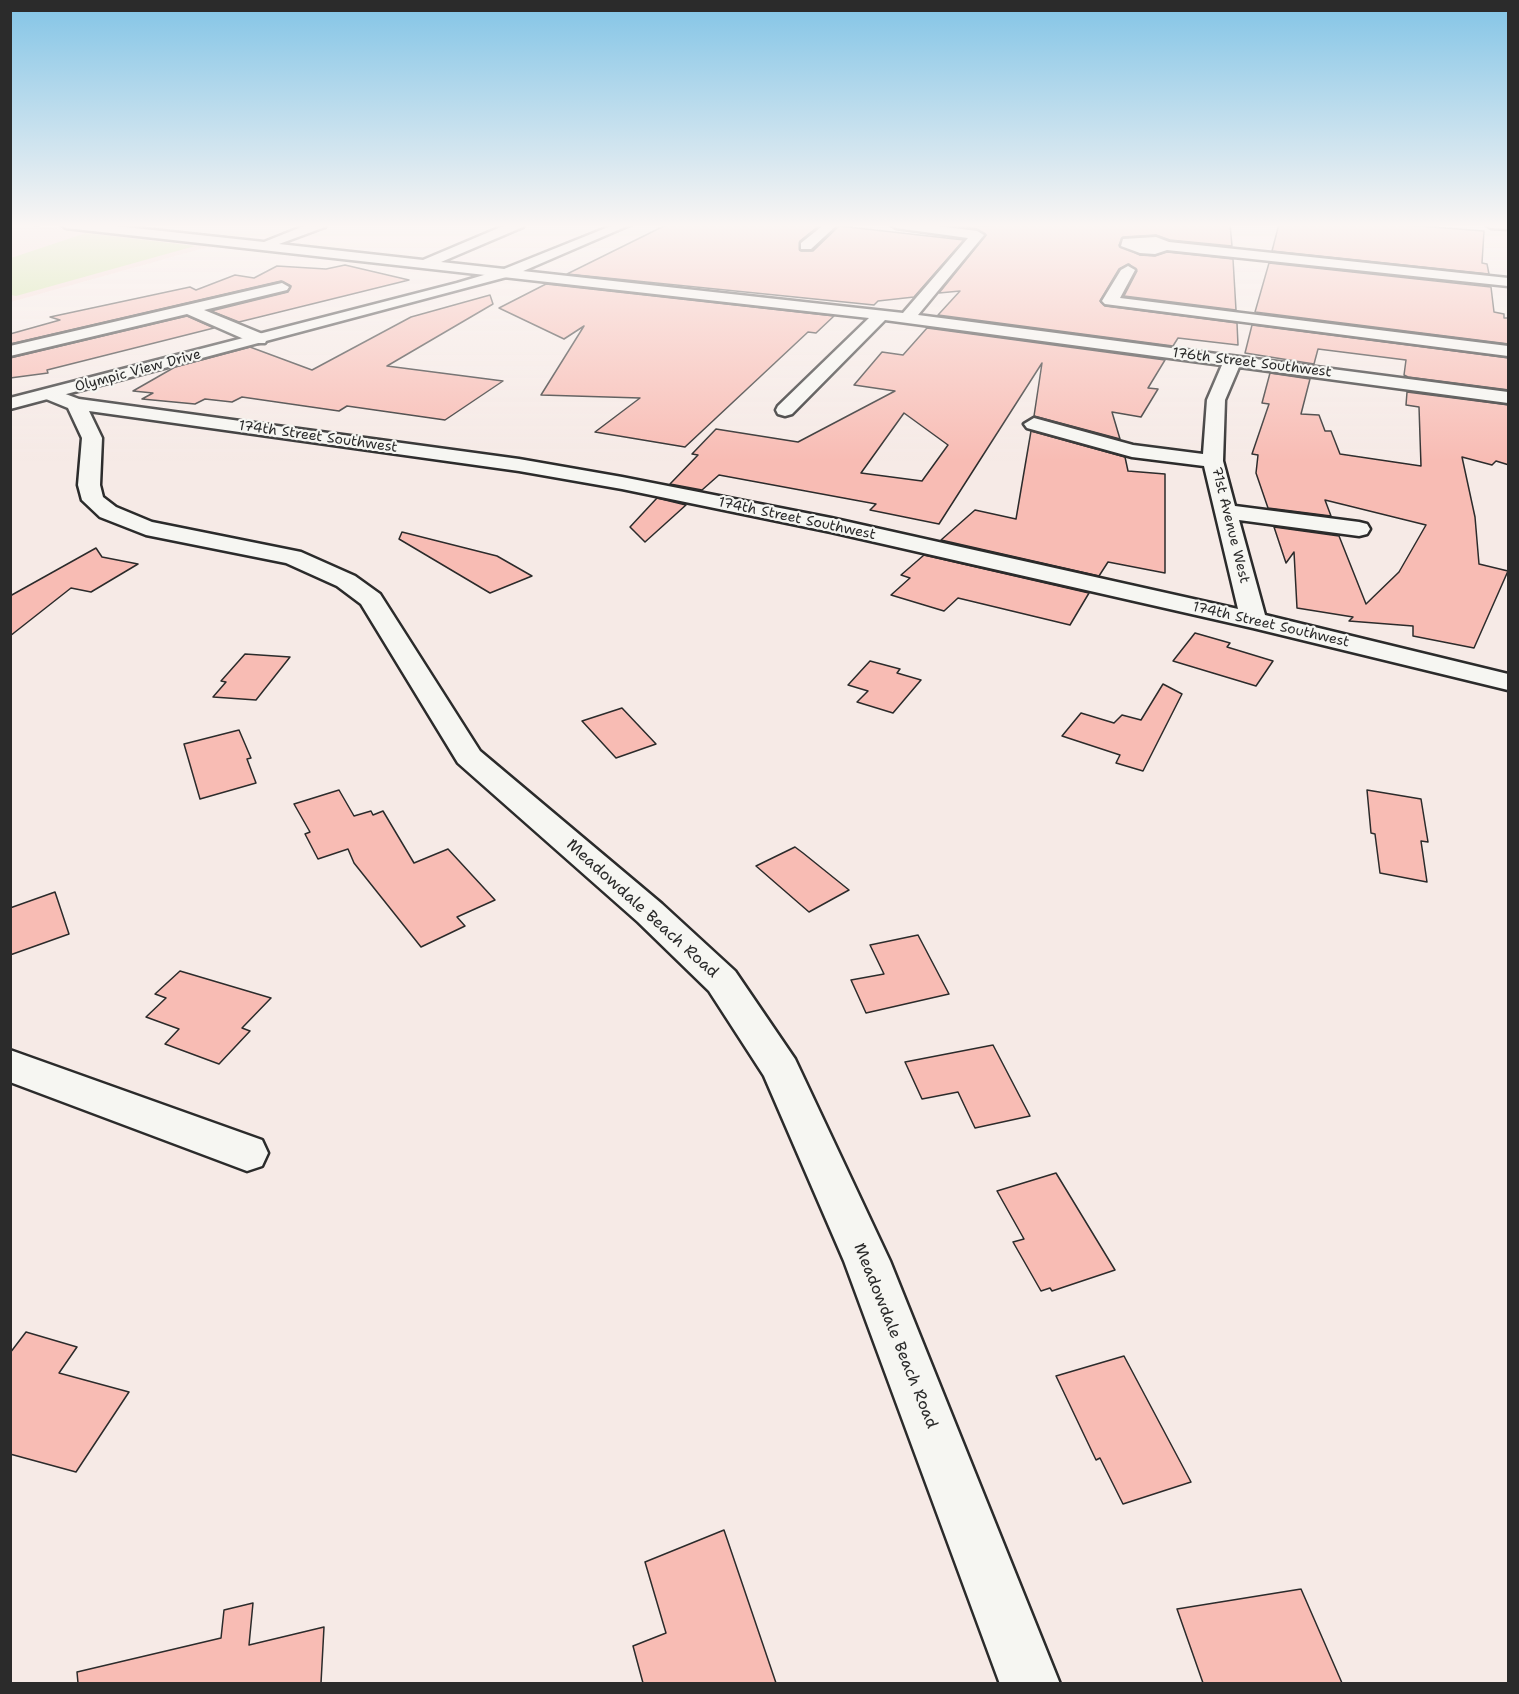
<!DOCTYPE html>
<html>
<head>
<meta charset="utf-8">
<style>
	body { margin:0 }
	#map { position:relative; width:1519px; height:1694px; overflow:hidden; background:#f6eae6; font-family:"Shantell Sans",sans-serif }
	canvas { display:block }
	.frame { position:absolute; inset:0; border:12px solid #2b2b2b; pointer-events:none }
</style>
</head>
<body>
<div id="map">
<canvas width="1519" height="1694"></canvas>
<div class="frame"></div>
</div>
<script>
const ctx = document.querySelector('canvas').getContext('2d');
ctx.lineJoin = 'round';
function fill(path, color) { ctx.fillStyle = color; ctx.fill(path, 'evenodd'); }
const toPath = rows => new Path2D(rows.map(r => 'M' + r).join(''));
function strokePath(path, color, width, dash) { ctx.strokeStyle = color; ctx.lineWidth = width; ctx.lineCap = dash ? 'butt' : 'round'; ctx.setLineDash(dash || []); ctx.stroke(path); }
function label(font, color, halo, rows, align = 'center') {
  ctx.font = font + ' "Shantell Sans",sans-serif'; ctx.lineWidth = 4.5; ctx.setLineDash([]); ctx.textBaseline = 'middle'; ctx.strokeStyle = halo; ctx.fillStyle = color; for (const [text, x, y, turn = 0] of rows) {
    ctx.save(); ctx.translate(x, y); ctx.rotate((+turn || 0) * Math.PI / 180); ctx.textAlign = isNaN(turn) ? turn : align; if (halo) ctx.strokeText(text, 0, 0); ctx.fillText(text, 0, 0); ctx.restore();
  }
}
fill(toPath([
	[11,224,14,224,215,245,11,302]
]), '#f7dcd7');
fill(toPath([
	[86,233,195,246,16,296,11,295,11,258]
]), '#cae59c');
const building = toPath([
	[668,224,821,224,800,241,801,251,813,251,839,226,964,240,914,297,878,301,874,305,567,274,668,224],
	[949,224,988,226,988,224,1230,224,1232,246,1170,240,1156,235,1123,237,1119,245,1140,255,1155,256,1167,252,1233,259,1236,310,1124,296,1137,271,1129,264,1119,269,1100,301,1105,306,1237,323,1238,345,1178,338,1173,346,938,315,960,291,939,293,986,235,977,229,949,224],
	[1279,224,1394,224,1484,231,1482,263,1487,264,1489,274,1272,251,1279,224],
	[1269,263,1491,287,1494,312,1504,314,1504,318,1509,318,1509,344,1255,312,1269,263],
	[345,265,409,280,239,322,211,311,288,292,291,286,281,281,10,344,10,334,60,320,50,317,190,287,196,290,235,275,254,278,277,266,326,269,345,265],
	[546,284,834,316,816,333,808,332,685,447,595,432,640,398,541,395,584,326,564,339,499,308,546,284],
	[490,295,493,304,387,366,503,381,445,420,347,406,339,411,242,397,232,402,205,399,195,404,142,399,153,393,133,391,175,367,250,347,312,370,411,317,490,295],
	[187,316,214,328,47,370,48,373,10,378,10,358,187,316],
	[1252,325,1509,358,1509,390,1408,377,1404,375,1406,360,1318,349,1314,364,1245,353,1252,325],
	[927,328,1165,360,1148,388,1158,389,1141,417,1112,412,1120,439,1034,416,1042,363,939,524,870,510,876,504,719,475,702,490,670,484,698,455,692,454,716,429,798,442,895,391,854,385,882,352,903,355,927,328],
	[904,413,948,445,922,481,861,473,904,413],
	[1270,373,1310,379,1301,414,1319,415,1325,431,1331,431,1340,454,1421,466,1419,407,1406,405,1407,392,1509,405,1509,465,1496,461,1492,465,1462,457,1475,517,1479,564,1508,571,1474,648,1413,636,1413,626,1349,621,1353,617,1297,608,1294,552,1286,563,1274,527,1339,536,1366,604,1399,572,1426,525,1325,500,1331,516,1268,508,1256,473,1258,455,1252,454,1269,404,1262,403,1270,373],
	[1031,431,1125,457,1128,471,1165,474,1165,573,1108,562,1099,576,941,540,975,510,1016,519,1031,431],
	[657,498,686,505,645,542,630,527,657,498],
	[402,532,497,556,532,576,490,593,399,539,402,532],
	[96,548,102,557,138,564,91,592,71,588,10,636,10,596,96,548],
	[924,555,1089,593,1070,625,958,598,944,611,891,595,910,578,901,575,924,555],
	[1195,633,1230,643,1227,647,1273,661,1256,686,1173,661,1195,633],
	[245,654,290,657,256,700,213,697,226,682,221,681,245,654],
	[870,661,900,669,897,673,921,680,893,713,857,702,868,691,848,685,870,661],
	[1163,684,1182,694,1143,771,1116,763,1120,755,1062,736,1081,713,1114,723,1122,715,1141,720,1163,684],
	[622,708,656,744,616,758,582,721,622,708],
	[239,730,251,758,247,759,256,783,200,799,184,744,239,730],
	[339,790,354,816,371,811,373,815,383,811,414,863,448,849,495,900,457,917,465,926,421,947,354,863,348,849,318,859,305,834,310,832,294,804,339,790],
	[1367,790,1421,799,1428,842,1421,841,1427,882,1380,873,1375,834,1371,833,1367,790],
	[795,847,803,853,849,890,809,912,756,866,795,847],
	[55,892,69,934,10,955,10,908,55,892],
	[918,935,949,994,866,1013,851,980,884,974,870,945,918,935],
	[180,971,271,998,242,1028,250,1031,219,1064,165,1044,179,1029,146,1017,166,998,155,994,180,971],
	[993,1045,1030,1116,975,1128,958,1092,922,1099,905,1062,993,1045],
	[1056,1173,1115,1270,1052,1291,1050,1288,1041,1291,1013,1242,1024,1239,997,1191,1056,1173],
	[26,1332,77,1347,59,1373,129,1392,76,1472,10,1454,10,1353,26,1332],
	[1124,1356,1191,1482,1123,1504,1100,1458,1096,1460,1056,1376,1124,1356],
	[724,1530,776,1683,643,1683,633,1646,666,1633,645,1562,724,1530],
	[1301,1589,1342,1683,1203,1683,1177,1609,1301,1589],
	[253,1603,249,1645,324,1627,321,1683,78,1683,77,1672,221,1638,224,1610,253,1603]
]);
fill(building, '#f8bcb4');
strokePath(building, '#2b2b2b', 1.5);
const minor = toPath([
	[60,224,97,224,264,242,309,224,326,224,325,227,279,244,423,260,508,224,524,224,523,227,441,262,903,313,968,238,896,228,890,224,922,224,977,231,984,235,918,315,1508,392,1508,403,1239,367,1225,400,1223,461,1235,506,1359,522,1367,524,1370,529,1367,534,1359,536,1239,520,1265,615,1508,674,1508,690,1253,628,831,532,622,489,519,471,89,411,102,438,100,485,103,497,116,507,152,522,301,552,355,576,380,594,480,751,662,904,735,971,795,1059,890,1261,1060,1684,1000,1684,844,1261,764,1076,709,991,638,922,458,763,361,604,337,586,286,563,146,535,100,517,82,500,78,485,82,438,68,408,46,399,43,395,52,389,79,399,519,459,622,477,831,518,1238,609,1204,466,1132,457,1027,428,1024,424,1034,418,1133,445,1203,454,1207,400,1222,365,885,320,792,414,785,416,778,414,776,410,778,406,869,318,66,228,60,224],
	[825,224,838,224,811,249,801,249,801,243,825,224],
	[1485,224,1508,224,1508,229,1491,228,1485,224],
	[1156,237,1169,242,1508,278,1508,286,1167,250,1155,254,1140,253,1121,246,1123,239,1156,237],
	[1128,266,1135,270,1120,298,1508,346,1508,356,1105,304,1102,301,1121,270,1128,266],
	[282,283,289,287,287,290,204,310,265,335,267,339,265,343,253,343,187,314,10,356,10,346,282,283],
	[10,1050,262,1140,268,1153,262,1166,247,1171,10,1082,10,1050]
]);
const major = toPath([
	[616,224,632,224,514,275,10,409,10,398,457,283,504,269,616,224]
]);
strokePath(minor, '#2b2b2b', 5);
strokePath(major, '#2b2b2b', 5);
fill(minor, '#f6f6f2');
fill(major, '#f6f6f2');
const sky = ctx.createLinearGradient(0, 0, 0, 461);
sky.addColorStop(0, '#82c4e6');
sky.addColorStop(0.49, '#fbf6f4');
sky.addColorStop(1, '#fbf6f400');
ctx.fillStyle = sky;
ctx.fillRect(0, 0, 1519, 461);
label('14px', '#2b2b2b', '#f6f6f2', [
	["176th Street Southwest",1252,363,7],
	["Olympic View Drive",138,371,-15],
	["174th Street Southwest",318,437,8],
	["174th Street Southwest",797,519,12],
	["71st Avenue West",1230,525,76],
	["174th Street Southwest",1271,625,13]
]);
label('16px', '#2b2b2b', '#f6f6f2', [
	["Meadowdale Beach Road",642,909,42],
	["Meadowdale Beach Road",895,1336,68]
]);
</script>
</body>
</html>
